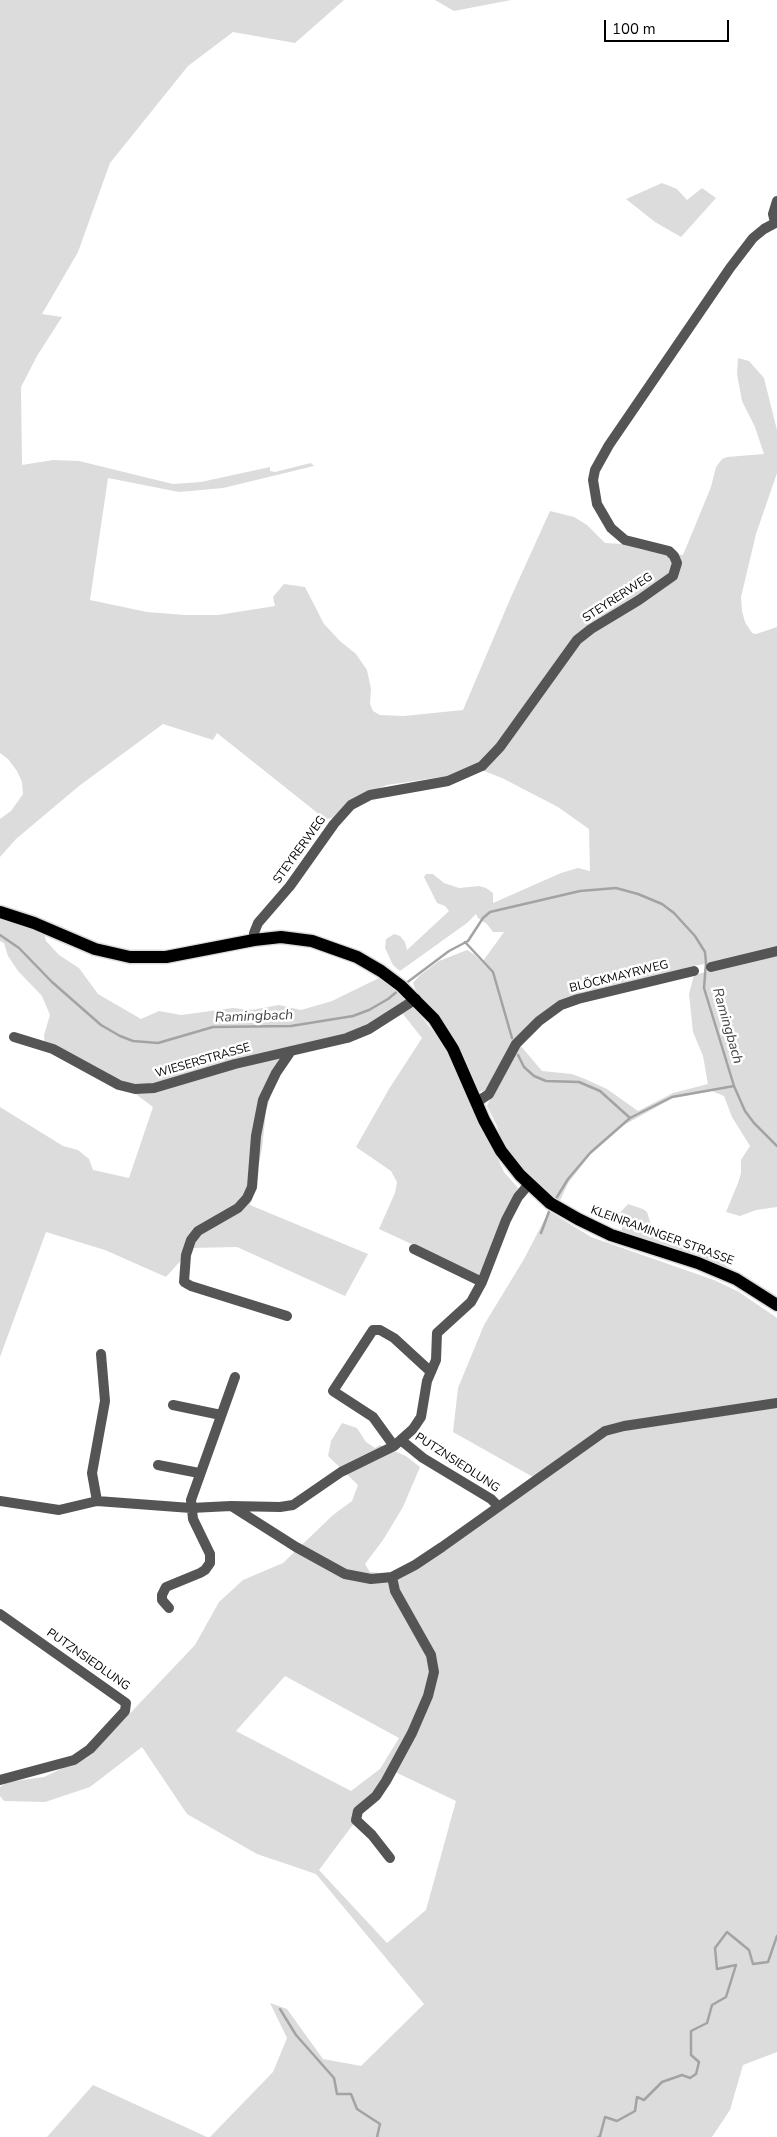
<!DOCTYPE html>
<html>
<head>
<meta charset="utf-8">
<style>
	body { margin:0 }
	#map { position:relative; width:777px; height:2137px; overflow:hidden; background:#fff; font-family:"Nunito Sans",sans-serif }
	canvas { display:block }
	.scale { position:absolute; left:604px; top:20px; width:125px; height:22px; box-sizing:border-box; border:2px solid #000; border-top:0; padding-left:6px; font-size:15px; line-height:18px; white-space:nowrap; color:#000; -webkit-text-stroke:4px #fff; paint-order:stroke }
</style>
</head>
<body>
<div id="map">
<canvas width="777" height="2137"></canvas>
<div class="scale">100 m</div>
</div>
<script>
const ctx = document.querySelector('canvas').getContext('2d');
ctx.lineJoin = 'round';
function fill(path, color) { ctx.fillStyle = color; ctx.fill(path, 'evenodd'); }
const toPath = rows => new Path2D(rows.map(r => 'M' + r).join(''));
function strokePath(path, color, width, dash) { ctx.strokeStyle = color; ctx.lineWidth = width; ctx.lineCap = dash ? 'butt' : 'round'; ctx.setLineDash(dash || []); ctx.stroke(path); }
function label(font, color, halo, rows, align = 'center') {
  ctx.font = font + ' "Nunito Sans",sans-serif'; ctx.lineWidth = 5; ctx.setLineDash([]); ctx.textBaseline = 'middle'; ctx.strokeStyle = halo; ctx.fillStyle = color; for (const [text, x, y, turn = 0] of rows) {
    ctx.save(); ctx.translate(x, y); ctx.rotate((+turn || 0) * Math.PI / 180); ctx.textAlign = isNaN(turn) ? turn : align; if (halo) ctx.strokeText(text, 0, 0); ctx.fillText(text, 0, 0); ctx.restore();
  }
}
fill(toPath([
	[0,0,344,0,295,43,233,32,188,66,110,163,78,252,42,314,62,317,37,356,21,387,22,465,53,460,79,461,173,484,201,482,270,467,270,471,275,472,311,463,314,466,223,488,179,492,108,478,90,600,147,612,185,615,218,615,275,606,273,597,284,584,305,587,324,624,340,641,356,654,367,670,371,689,370,704,373,711,380,715,404,716,463,710,511,597,550,511,574,517,587,525,605,543,624,544,643,550,683,555,711,487,716,467,722,459,727,457,764,454,755,427,742,401,737,374,738,358,749,361,764,378,777,430,777,473,756,534,741,597,742,611,745,622,752,633,756,634,777,627,777,1207,756,1210,740,1216,726,1212,738,1183,741,1173,741,1160,750,1146,732,1117,724,1096,712,1091,673,1098,624,1125,591,1154,568,1183,559,1203,528,1178,501,1141,497,1126,487,1106,505,1068,520,1045,542,1071,572,1074,585,1079,607,1089,638,1111,673,1093,708,1084,703,1056,693,1032,689,994,694,975,713,970,711,963,693,966,544,1014,486,1090,477,1093,417,994,413,983,419,976,439,961,467,950,475,955,487,967,483,961,504,932,493,932,487,924,478,918,476,914,467,923,400,971,393,965,385,948,386,939,394,934,400,936,405,942,407,950,449,911,445,906,437,903,424,877,426,874,433,874,444,883,459,888,479,886,486,888,493,893,493,903,561,873,578,868,590,871,589,829,558,807,502,778,474,767,455,775,387,785,357,797,332,818,327,819,320,815,217,733,213,740,163,724,79,786,16,839,0,857,0,819,11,811,23,794,22,782,17,771,8,759,0,753],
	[435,0,511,0,454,11],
	[662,183,677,189,687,200,702,188,716,198,681,237,655,222,626,199],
	[0,916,44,932,46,941,59,955,79,968,98,994,141,1019,159,1011,181,1015,233,1008,251,1010,279,1005,301,1010,332,1001,379,978,388,984,413,1006,442,1043,450,1056,504,1172,518,1188,482,1273,479,1275,379,1229,395,1193,397,1182,391,1171,356,1147,389,1089,422,1038,403,1014,381,1025,291,1054,273,1088,266,1111,262,1149,250,1205,368,1254,345,1296,237,1247,192,1248,166,1277,105,1250,46,1232,0,1357,0,1107,63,1146,78,1150,89,1159,93,1170,129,1178,153,1107,137,1095,45,1050,44,1035,50,1015,42,996,18,971,8,956,4,943,0,941],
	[628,1204,643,1209,647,1212,652,1228,700,1254,704,1249,733,1271,732,1273,622,1233,622,1227,613,1220],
	[549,1211,591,1237,714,1280,739,1292,777,1318,777,2052,743,2065,730,2110,712,2137,210,2137,273,2072,287,2038,270,2003,287,2009,323,2059,361,2066,424,2004,316,1874,257,1854,187,1814,142,1747,90,1787,45,1802,4,1801,0,1796,0,1787,7,1782,44,1777,84,1758,117,1727,195,1645,219,1602,243,1580,283,1563,333,1515,352,1501,358,1485,328,1456,331,1441,342,1423,357,1428,366,1442,375,1448,380,1445,406,1456,420,1467,403,1507,383,1540,365,1564,370,1572,391,1574,418,1561,533,1477,453,1432,458,1388,484,1325,524,1259],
	[285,1676,399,1738,380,1769,351,1791,236,1731],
	[393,1771,456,1801,426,1910,387,1943,319,1870],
	[93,2085,207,2137,47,2137]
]), '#dcdcdc');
strokePath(toPath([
	[0,935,19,948,52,982,101,1025,120,1036,133,1041,158,1043,213,1027,291,1026,353,1016,369,1010,388,999,399,990],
	[465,942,493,972,512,1038],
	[405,984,449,951,468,941,483,918,490,912,580,891,616,888,638,894,662,904,674,913,695,936,705,952,706,963,704,988,734,1086,745,1111,754,1123,777,1146],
	[518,1055,524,1067,534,1076,546,1081,579,1082,600,1091,630,1118,672,1097,734,1086],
	[554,1202,568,1179,590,1153,630,1118],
	[541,1233,550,1209],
	[280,2009,296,2035,334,2078,337,2094,351,2094,357,2109,380,2124,377,2137],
	[598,2137,600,2136,605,2117,617,2121,635,2111,637,2097,644,2100,662,2082,682,2075,690,2078,696,2074,699,2062,691,2055,691,2031,707,2023,712,2005,726,1997,736,1965,717,1969,715,1948,727,1932,749,1950,753,1964,768,1962,777,1936]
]), '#a3a3a3', 2.5);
const major = toPath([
	[0,912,34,923,95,949,130,957,166,957,254,940,281,937,312,941,357,957,381,971,401,986,434,1019,453,1049,484,1120,501,1151,520,1175,550,1203,578,1219,611,1235,698,1263,736,1279,777,1305]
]);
strokePath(major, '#dbdbdb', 15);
strokePath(toPath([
	[775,222,773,214,777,201],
	[254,940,254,933,258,923,290,886,334,824,351,805,370,795,448,781,482,766,500,747,577,640,591,629,639,600,673,576,677,563,674,556,669,551,625,540,611,528,597,504,593,480,595,470,609,445,730,268,753,238,764,229,777,222],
	[711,967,777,951],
	[14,1037,53,1049,119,1085,135,1089,154,1088,235,1064,347,1038,369,1029,416,999],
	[477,1102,489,1094,516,1044,539,1021,561,1005,578,999,694,971],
	[414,1249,482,1282],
	[287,1316,191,1286,184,1282,186,1255,191,1240,198,1231,238,1208,247,1198,252,1187,256,1136,263,1100,276,1073,291,1051],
	[173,1405,221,1415],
	[402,1441,423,1458,491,1499,498,1506],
	[394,1446,373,1417,333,1391,373,1330,380,1330,394,1338,431,1372],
	[158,1465,199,1473],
	[0,1501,59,1510,97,1501,191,1508,231,1506,280,1507,293,1505,341,1472,394,1446,413,1429,421,1417,427,1381,436,1360,437,1333,471,1302,482,1282,506,1220,518,1197,529,1184],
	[97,1501,92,1473,105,1401,101,1354],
	[233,1507,296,1547,345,1574,371,1579,392,1577,415,1565,442,1547,605,1431,624,1426,777,1403],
	[169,1608,162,1600,162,1595,166,1587,200,1573,205,1570,210,1563,210,1554,193,1519,191,1500,235,1377],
	[0,1614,126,1703,125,1711,90,1749,74,1760,0,1780],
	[390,1858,372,1835,356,1820,358,1811,376,1796,386,1781,412,1733,428,1696,434,1672,431,1655,395,1591,392,1577]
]), '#555', 10);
strokePath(major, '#000', 12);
label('12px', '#000', '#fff', [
	["STEYRERWEG",618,598,-33],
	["STEYRERWEG",300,850,-54],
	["BLÖCKMAYRWEG",619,977,-14],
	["WIESERSTRASSE",203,1061,-16],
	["KLEINRAMINGER STRASSE",662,1236,20],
	["PUTZNSIEDLUNG",457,1463,33],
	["PUTZNSIEDLUNG",88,1660,35]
]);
label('italic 14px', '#444', '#fff', [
	["Ramingbach",254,1017,-2],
	["Ramingbach",727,1026,74]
]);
</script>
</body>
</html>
